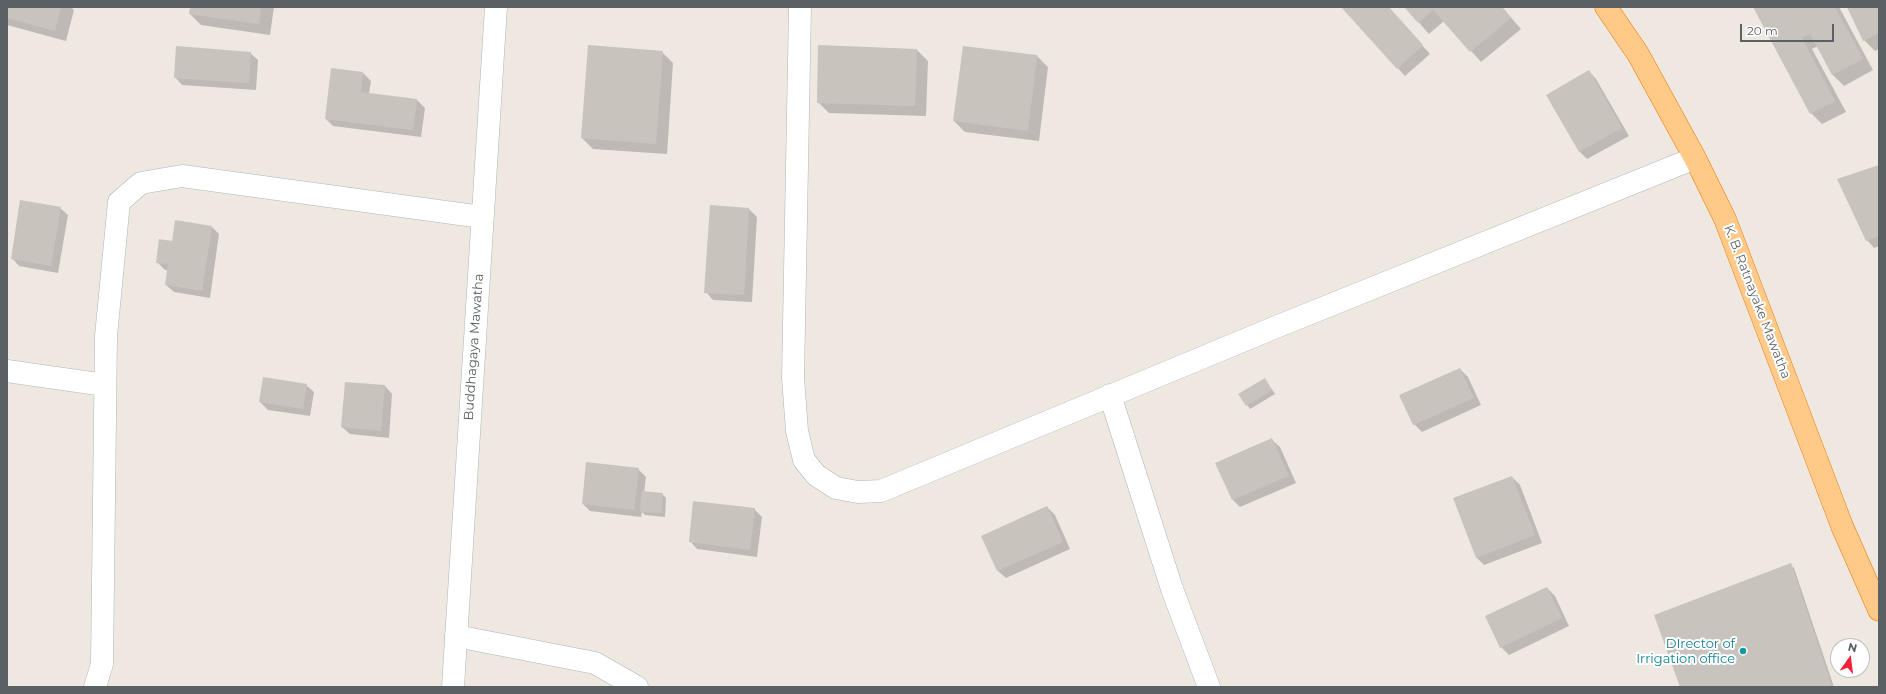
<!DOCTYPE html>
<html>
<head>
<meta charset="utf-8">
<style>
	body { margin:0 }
	#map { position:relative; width:1886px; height:694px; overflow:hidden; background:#eee8e1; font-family:Montserrat,sans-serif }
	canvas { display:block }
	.frame { position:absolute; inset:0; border:8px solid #5a6063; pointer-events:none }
	.north { position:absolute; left:1830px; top:638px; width:40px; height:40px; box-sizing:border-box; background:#fff; border:1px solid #bdbfc1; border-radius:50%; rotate:14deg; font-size:11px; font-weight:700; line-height:16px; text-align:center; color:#5a6063 }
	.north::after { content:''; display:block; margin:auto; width:14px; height:18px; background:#f4213a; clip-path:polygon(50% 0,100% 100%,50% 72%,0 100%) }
	.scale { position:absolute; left:1740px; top:24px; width:94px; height:18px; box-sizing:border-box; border:2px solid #5a6063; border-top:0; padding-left:5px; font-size:12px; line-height:14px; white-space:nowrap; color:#5a6063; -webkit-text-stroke:3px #fff; paint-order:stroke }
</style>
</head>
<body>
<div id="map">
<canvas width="1886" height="694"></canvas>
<div class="frame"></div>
<div class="north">N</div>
<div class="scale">20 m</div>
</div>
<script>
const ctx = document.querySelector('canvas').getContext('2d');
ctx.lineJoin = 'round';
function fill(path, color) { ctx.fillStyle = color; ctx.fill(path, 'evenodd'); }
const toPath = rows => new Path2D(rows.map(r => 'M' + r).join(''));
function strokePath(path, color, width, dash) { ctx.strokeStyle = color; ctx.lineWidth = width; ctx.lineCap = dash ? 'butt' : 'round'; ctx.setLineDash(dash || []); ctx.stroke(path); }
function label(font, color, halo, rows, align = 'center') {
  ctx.font = font + ' Montserrat,sans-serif'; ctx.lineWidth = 4; ctx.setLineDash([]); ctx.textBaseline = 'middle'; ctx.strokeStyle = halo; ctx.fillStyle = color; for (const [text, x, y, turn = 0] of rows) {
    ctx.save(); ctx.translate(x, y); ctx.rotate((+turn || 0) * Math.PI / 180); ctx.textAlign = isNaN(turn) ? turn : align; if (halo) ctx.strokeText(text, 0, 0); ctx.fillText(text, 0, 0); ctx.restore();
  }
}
fill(toPath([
	[7,7,71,7,74,10,66,41,7,25],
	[191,7,274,7,270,35,201,25,190,14],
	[1343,7,1388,7,1430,54,1405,76],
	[1405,7,1502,7,1521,29,1481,62,1444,21,1429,34],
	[1755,7,1791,7,1792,9,1795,7,1839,7,1873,70,1844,86,1833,75,1818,46,1812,49,1846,112,1822,124,1811,113],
	[1848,7,1879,7,1879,49,1875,51,1864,40],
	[917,50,928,61,926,116,829,113,818,102],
	[662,52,673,63,667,154,593,149,582,138],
	[250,53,258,60,256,90,182,85,175,77],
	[1037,56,1048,67,1039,141,965,132,954,121],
	[332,69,363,73,371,81,369,94,417,100,425,108,421,137,333,126,326,119],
	[1589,71,1596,79,1629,136,1587,159,1580,152,1547,96],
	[1879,166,1879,246,1874,248,1867,240],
	[711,207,749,209,757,217,752,302,713,300,706,292],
	[60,208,68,215,58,273,19,266,12,258],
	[212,227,219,234,210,298,174,292,166,285,168,270,165,270,157,262,173,243],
	[1460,369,1468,377,1481,405,1422,432,1414,424],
	[1265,379,1275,394,1250,409,1240,394],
	[306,385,314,392,310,416,268,410,260,402],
	[385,386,392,394,389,438,350,434,342,427],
	[1272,440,1280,447,1296,483,1240,507,1233,500,1217,464],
	[638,469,646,477,644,493,662,494,666,498,665,517,645,515,642,512,641,517,590,511,583,504],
	[1512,477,1520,485,1542,543,1484,565,1476,557],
	[1047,507,1055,515,1070,549,1006,578,998,571,982,537],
	[754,509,762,517,757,557,697,549,690,541],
	[1790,565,1794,568,1834,687,1681,687],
	[1547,588,1555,596,1569,626,1509,655,1501,647]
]), '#0003');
fill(toPath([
	[7,7,61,7,55,31,7,18],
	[190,7,261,7,259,24,189,14],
	[1341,7,1389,7,1423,45,1397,69],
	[1404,7,1502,7,1511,18,1470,52,1433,10,1418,23],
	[1753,7,1786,7,1788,9,1793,7,1835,7,1863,59,1832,75,1810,34,1802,38,1835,101,1810,114],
	[1847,7,1879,7,1879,33,1863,41],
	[588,45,663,51,656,144,581,138],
	[818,45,917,49,915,106,817,103],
	[176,46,251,52,249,83,174,78],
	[963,46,1037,55,1028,131,953,121],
	[331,68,363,72,361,92,417,99,413,130,325,119],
	[1589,70,1622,128,1579,152,1546,95],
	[1879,165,1879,236,1866,241,1837,179],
	[20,200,61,207,51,266,11,259],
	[710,205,749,208,744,295,704,293],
	[175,220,212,226,202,291,165,285,168,264,156,263,159,239,172,241],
	[1460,368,1474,398,1413,425,1399,395],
	[263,377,307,384,303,409,259,402],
	[1265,378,1272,390,1246,406,1238,394],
	[345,382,385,385,381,431,341,427],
	[1272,438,1289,476,1232,500,1215,463],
	[586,462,639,468,634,510,582,504],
	[1512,476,1535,535,1476,558,1453,498],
	[642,491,663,493,662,513,640,512],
	[693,501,755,508,750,550,689,542],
	[1047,506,1063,542,997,571,981,536],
	[1791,563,1832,687,1680,687,1654,615],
	[1547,587,1562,618,1500,648,1485,616]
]), '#c9c3be');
const street = toPath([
	[800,7,793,378,797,431,804,460,816,475,836,488,858,492,881,491,1276,327,1695,158],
	[7,371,105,385],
	[1110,395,1172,589,1209,687],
	[456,636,595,663,637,687],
	[95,687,102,664,106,336,119,202,141,183,182,176,482,217]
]);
const secondary = toPath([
	[453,687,496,7]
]);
const highway = toPath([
	[1606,7,1638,54,1695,158,1725,219,1842,526,1879,610]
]);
strokePath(street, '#afb4b8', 23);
strokePath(secondary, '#aeb4b8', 23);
strokePath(highway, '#ef7500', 23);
strokePath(street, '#fff', 22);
strokePath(secondary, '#fff', 22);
strokePath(highway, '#ffc987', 22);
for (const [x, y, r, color] of [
	[1743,651,4,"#0f9aa8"]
]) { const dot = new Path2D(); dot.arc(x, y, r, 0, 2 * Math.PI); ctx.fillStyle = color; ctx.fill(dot); strokePath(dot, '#fff', 1.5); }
label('13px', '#5a6063', '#fff', [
	["K. B. Ratnayake Mawatha",1757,302,69],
	["Buddhagaya Mawatha",474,347,-86]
]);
label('13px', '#0d838f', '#fff', [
	["DIrector of",1735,644],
	["Irrigation office",1735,659]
], 'right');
</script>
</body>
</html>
